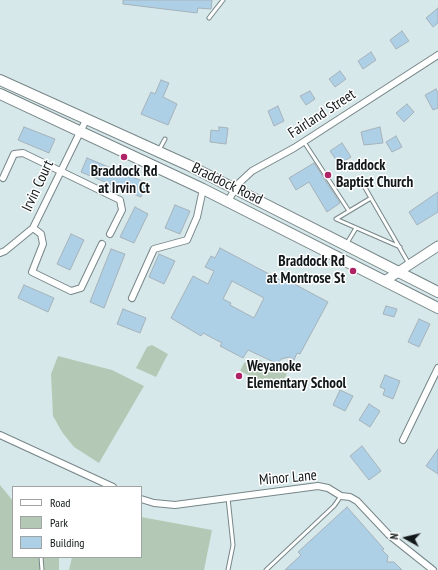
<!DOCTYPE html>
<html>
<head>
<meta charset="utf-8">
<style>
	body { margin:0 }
	#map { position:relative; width:438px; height:570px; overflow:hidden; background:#d7e8ea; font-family:"PT Sans Narrow",sans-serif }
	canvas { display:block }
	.legend { position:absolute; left:12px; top:486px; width:130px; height:72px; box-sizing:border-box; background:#fff; border:1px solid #a0a3a3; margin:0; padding:5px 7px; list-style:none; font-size:12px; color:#121819 }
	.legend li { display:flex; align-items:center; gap:8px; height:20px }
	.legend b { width:20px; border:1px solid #a0a3a3 }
	.north { position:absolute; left:386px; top:518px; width:40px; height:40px; -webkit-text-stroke:3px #fff; paint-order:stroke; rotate:278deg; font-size:11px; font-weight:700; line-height:16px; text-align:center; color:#121819 }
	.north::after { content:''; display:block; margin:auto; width:14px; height:18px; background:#121819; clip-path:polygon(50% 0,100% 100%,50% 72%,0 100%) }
</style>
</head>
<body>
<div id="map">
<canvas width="438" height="570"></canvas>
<ul class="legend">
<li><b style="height:5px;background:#fff"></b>Road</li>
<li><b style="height:11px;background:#b4c9b5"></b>Park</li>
<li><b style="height:11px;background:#add0e6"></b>Building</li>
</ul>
<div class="north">N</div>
</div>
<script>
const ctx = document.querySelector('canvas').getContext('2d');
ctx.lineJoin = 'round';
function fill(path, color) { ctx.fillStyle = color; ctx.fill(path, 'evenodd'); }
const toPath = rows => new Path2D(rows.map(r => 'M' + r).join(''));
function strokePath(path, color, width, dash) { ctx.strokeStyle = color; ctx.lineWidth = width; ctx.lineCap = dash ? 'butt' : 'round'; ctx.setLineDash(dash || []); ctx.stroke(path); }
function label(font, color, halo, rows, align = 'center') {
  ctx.font = font + ' "PT Sans Narrow",sans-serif'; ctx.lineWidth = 3; ctx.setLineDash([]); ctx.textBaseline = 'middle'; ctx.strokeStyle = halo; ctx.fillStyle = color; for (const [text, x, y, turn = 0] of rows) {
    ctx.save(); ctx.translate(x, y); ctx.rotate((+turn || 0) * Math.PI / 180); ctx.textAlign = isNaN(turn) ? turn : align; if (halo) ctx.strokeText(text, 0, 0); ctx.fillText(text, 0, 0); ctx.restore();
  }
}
fill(toPath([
	[152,345,168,354,156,377,136,368,147,347],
	[58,356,112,370,144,386,99,463,74,447,62,432,53,416,51,374],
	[256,358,287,374,279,388,274,388,240,371,244,363],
	[0,485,13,501,13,557,59,557,59,570,0,570],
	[141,517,212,530,204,570,69,570,72,557,141,557]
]), '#b4c9b5');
const building = toPath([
	[123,0,212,0,211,9,198,8,197,13,123,4,123,0],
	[438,8,438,23,433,27,426,18,438,8],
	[402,31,409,41,396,49,390,40,402,31],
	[371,52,376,60,363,69,358,61,371,52],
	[340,71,346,79,335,87,329,79,340,71],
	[161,80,169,83,163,97,177,104,168,125,141,114,151,92,155,94,161,80],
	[436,89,438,93,438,108,433,110,425,95,436,89],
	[310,91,315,99,306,105,300,96,310,91],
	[407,104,414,112,404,122,396,113,407,104],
	[278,106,284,121,274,126,268,111,278,106],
	[24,127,55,139,49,153,18,140,24,127],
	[219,127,228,128,226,144,210,142,211,130,219,131,219,127],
	[380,127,383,143,364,145,361,132,380,127],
	[396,136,402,147,392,152,386,142,396,136],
	[342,143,351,157,339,164,330,151,342,143],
	[87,158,147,183,141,197,81,172,87,158],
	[314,163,340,203,327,212,309,182,296,190,289,178,314,163],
	[438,192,438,212,417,225,409,212,438,192],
	[175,205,190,211,180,234,165,228,175,205],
	[135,207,148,214,134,243,120,237,135,207],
	[71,234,84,240,70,270,57,264,71,234],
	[220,248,284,282,285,279,328,302,300,354,297,353,294,360,289,357,281,359,278,364,248,350,243,358,220,346,222,343,203,333,201,336,171,318,193,276,208,284,214,271,205,267,211,256,215,258,220,248],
	[232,281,264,298,254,318,230,305,231,303,223,299,232,281],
	[111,249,125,254,104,308,90,302,111,249],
	[159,254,175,261,164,284,149,277,159,254],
	[24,285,54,298,48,312,18,298,24,285],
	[386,306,397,309,394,317,383,314,386,306],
	[123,309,146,318,140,333,117,324,123,309],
	[419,319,430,324,419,347,408,342,419,319],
	[385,375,400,381,393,399,383,395,385,389,380,387,385,375],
	[340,390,353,396,345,411,333,405,340,390],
	[369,404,380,411,370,427,359,420,369,404],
	[362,446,381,471,369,480,350,456,362,446],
	[438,449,438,474,426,466,438,449],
	[347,507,384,549,382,550,388,556,387,562,394,562,402,570,285,570,301,555,298,552,347,507]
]);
fill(building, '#add0e6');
strokePath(building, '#a6b2ba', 1);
const lane = toPath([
	[209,18,223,0],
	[304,142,349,211],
	[159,150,165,139],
	[360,179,409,264],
	[371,198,336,219,400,247],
	[347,243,356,228],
	[41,557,42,570],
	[228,570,233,545,228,498],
	[266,570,334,506,341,496]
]);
const street = toPath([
	[3,178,14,154,23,153,120,200,122,210,110,234],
	[228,201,238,184,252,171,294,148,438,55],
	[33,228,41,234,43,244,32,272,71,291,81,288,102,244],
	[0,253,5,251,33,228,87,118],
	[132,298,154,249,187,240,197,217,203,189],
	[0,435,113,487],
	[403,440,438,368],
	[141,499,154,503,175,505,318,486,328,488,341,496,350,497,357,501,389,535,433,570]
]);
const secondary = toPath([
	[386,280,438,246]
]);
const primary = toPath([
	[0,80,188,165,438,292],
	[0,94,203,189,438,308]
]);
strokePath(lane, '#778688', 5);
strokePath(street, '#778688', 8);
strokePath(secondary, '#778688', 11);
strokePath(primary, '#778688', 12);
strokePath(lane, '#fff', 3);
strokePath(street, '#fff', 6);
strokePath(secondary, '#fff', 9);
strokePath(primary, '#fff', 10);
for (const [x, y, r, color] of [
	[124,157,4,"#ad2365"],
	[328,175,4,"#ad2365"],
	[353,271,4,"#ad2365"],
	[239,376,4,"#ad2365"]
]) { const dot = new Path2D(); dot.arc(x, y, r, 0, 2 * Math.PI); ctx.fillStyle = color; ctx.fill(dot); strokePath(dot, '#fff', 1.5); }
label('15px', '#121819', '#fff', [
	["Fairland Street",322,114,-33],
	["Braddock Road",227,184,26],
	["Irvin Court",38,186,-65],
	["Minor Lane",288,478,-5]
]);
label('bold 15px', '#121819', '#fff', [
	["Braddock",336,166],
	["Baptist Church",336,183],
	["Braddock Rd",124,172,"center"],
	["at Irvin Ct",124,189,"center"],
	["Braddock Rd",345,262,"right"],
	["at Montrose St",345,279,"right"],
	["Weyanoke",247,367],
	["Elementary School",247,384]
], 'left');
</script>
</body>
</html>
